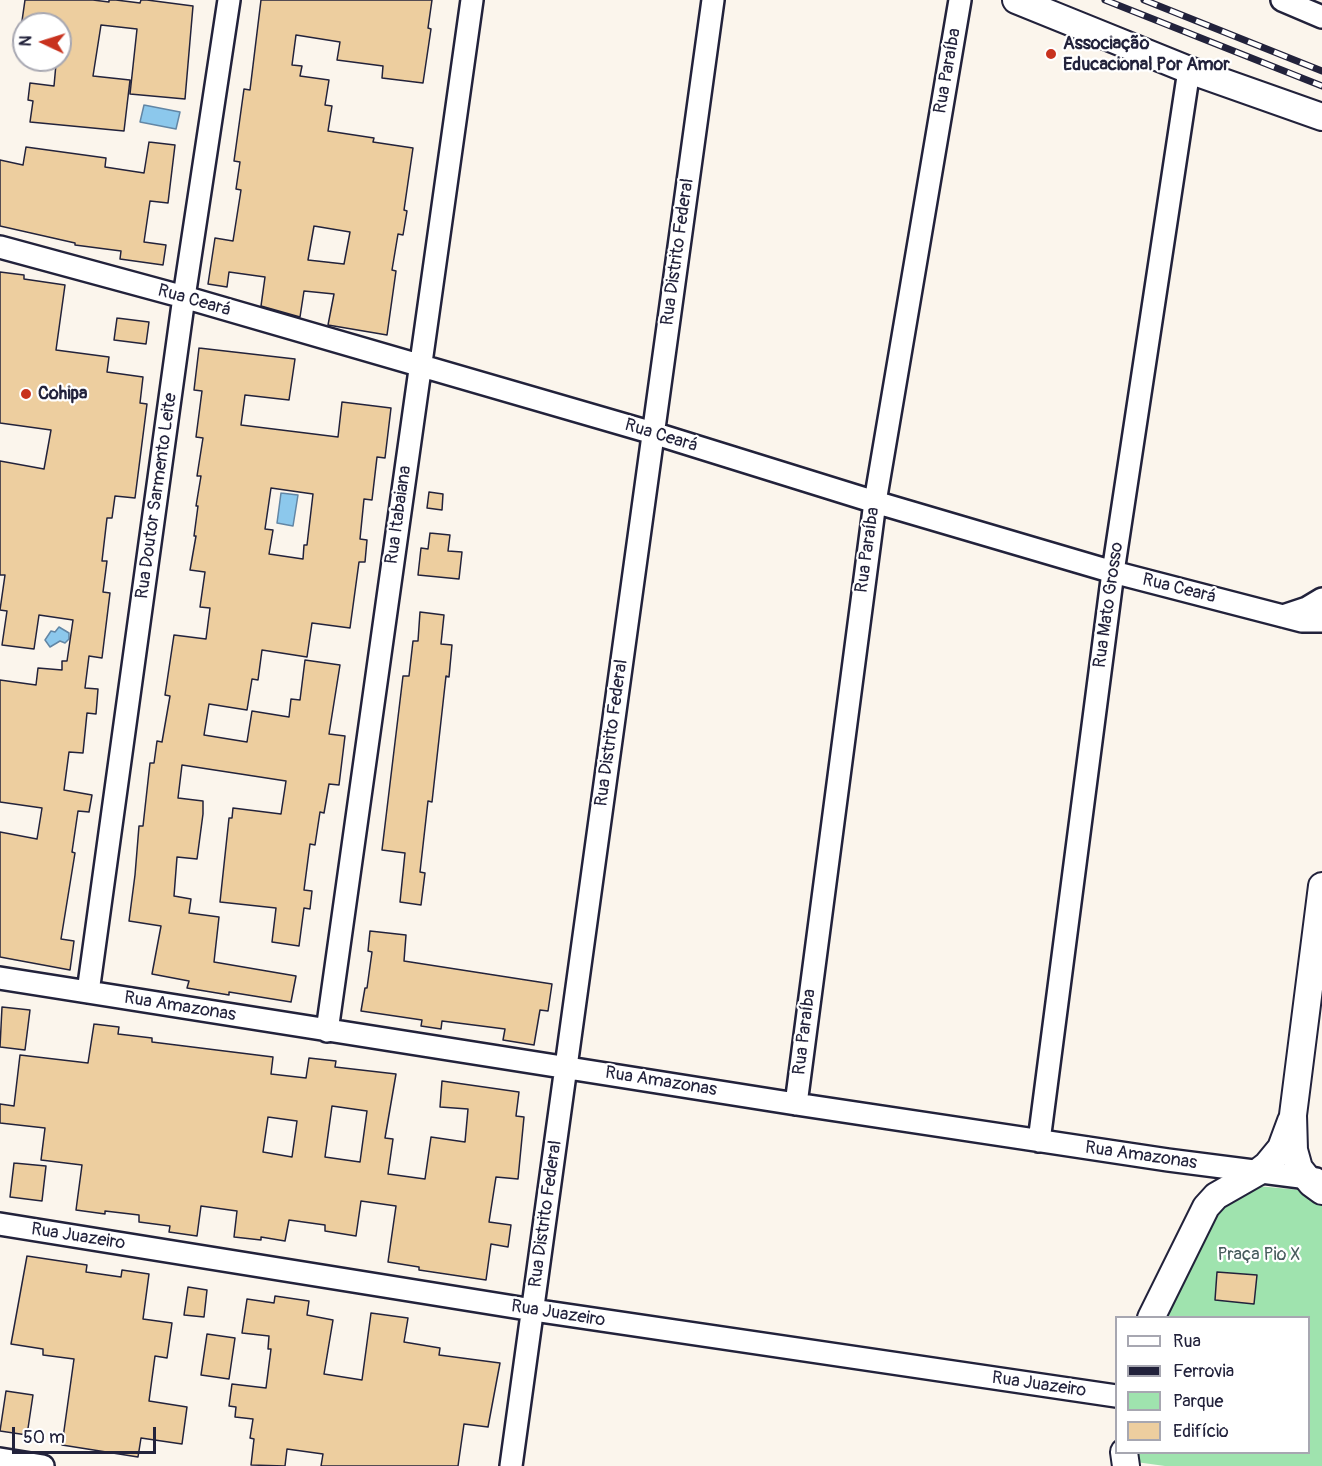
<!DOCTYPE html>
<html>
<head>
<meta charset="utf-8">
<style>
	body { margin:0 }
	#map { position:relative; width:1322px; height:1466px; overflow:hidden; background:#fbf5ec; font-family:Pangolin,sans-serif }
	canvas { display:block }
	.legend { position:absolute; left:1115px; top:1316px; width:195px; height:138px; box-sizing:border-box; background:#fff; border:2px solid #a7a7b1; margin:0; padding:8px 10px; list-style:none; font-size:18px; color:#22223b }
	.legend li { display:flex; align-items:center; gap:12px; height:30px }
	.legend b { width:30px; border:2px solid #a7a7b1 }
	.north { position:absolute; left:12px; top:12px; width:60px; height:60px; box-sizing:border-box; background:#fff; border:2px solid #a7a7b1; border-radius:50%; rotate:274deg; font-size:16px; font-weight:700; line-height:24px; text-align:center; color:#22223b }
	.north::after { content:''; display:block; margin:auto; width:21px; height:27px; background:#c8321e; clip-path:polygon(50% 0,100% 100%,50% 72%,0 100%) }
	.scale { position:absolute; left:12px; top:1427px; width:144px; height:27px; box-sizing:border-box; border:3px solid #22223b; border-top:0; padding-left:8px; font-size:18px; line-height:21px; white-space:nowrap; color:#22223b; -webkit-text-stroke:4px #fff; paint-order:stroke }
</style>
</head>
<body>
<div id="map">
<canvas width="1322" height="1466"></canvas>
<ul class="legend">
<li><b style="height:8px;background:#fff"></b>Rua</li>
<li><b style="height:8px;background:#22223b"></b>Ferrovia</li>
<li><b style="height:16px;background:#9fe3ae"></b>Parque</li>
<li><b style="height:16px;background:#edce9f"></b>Edifício</li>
</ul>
<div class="north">N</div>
<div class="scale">50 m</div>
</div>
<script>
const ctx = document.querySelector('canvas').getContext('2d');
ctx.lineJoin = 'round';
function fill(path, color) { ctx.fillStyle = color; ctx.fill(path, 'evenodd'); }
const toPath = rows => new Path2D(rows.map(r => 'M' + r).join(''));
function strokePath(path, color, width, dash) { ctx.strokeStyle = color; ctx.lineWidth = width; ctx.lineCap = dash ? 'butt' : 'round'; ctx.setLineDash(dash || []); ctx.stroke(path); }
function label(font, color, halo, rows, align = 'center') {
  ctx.font = font + ' Pangolin,sans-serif'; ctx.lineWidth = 4.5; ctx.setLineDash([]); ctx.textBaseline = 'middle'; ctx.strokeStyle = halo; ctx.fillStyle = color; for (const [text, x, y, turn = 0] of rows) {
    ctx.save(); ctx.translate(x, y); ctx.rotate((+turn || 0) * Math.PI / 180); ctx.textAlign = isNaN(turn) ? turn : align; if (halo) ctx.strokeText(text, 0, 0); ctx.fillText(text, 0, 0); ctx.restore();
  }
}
fill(toPath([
	[1247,1185,1300,1190,1322,1205,1322,1466,1165,1466,1136,1462,1134,1453,1308,1452,1308,1318,1160,1317,1210,1213]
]), '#9fe3ae');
const water = toPath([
	[144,105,180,112,176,129,140,122,144,105],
	[281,493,298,495,293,526,277,523,281,493],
	[59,627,69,633,69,639,65,643,60,641,50,647,45,640,51,631,55,632,59,627]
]);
fill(water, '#8cc8ec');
strokePath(water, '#6286a5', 1.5);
const building = toPath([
	[25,0,93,0,109,2,109,0,116,0,140,3,141,0,147,0,193,6,185,99,130,94,137,29,101,25,93,76,130,80,124,131,30,122,33,101,28,100,30,83,54,86,56,64,60,64,60,24,22,21,25,0],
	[261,0,432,0,428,28,431,29,423,83,382,78,383,66,337,60,340,42,296,35,292,65,302,66,300,76,329,80,325,105,332,106,328,131,374,138,373,142,413,148,404,210,407,211,403,235,398,234,392,270,396,271,387,335,328,325,334,294,304,291,300,317,261,306,265,277,229,272,227,287,208,284,215,238,233,241,241,190,236,189,240,162,234,161,244,89,250,90,261,0],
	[314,226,350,232,344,264,308,260,314,226],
	[149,142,175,145,168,203,150,201,144,242,166,245,163,265,120,259,121,251,75,245,75,243,0,226,0,160,23,165,26,147,106,158,105,167,144,173,149,142],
	[0,272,24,275,24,279,65,285,56,350,109,357,107,372,143,377,140,403,147,404,135,498,115,496,112,518,107,518,102,561,107,561,103,592,110,593,102,658,89,656,85,688,98,689,96,714,87,713,83,753,69,752,64,790,92,795,89,812,78,811,72,852,75,853,61,939,74,941,70,970,0,957,0,832,37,839,42,808,0,802,0,680,36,685,38,668,62,670,62,661,67,661,73,620,39,615,34,649,2,645,7,611,0,610,5,575,0,575,0,461,44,469,51,430,0,423,0,272],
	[117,318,149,322,146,344,114,340,117,318],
	[199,348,295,359,289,400,245,395,241,425,338,437,342,402,391,408,385,458,377,457,372,500,364,499,360,539,367,540,365,562,359,562,350,628,312,623,307,657,262,650,258,680,252,679,247,710,209,704,204,735,247,742,252,711,289,717,291,699,300,700,305,660,340,665,329,734,345,736,339,785,329,784,324,813,320,812,315,845,310,844,304,890,312,891,310,909,304,908,299,946,272,942,276,908,220,902,229,818,232,818,233,808,281,814,286,781,182,765,178,798,203,801,203,814,197,859,177,857,174,896,191,899,189,913,219,917,214,962,296,976,291,1002,229,992,229,995,187,988,189,981,152,974,161,926,129,921,135,875,139,826,143,826,150,763,154,763,157,741,162,742,170,696,165,695,174,635,206,639,210,608,200,607,205,572,190,570,196,536,194,536,198,506,196,506,201,476,197,476,203,438,196,437,202,391,194,390,199,348],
	[271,488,313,494,307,545,304,545,303,559,269,554,273,530,265,529,271,488],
	[429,492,443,494,442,510,427,508,429,492],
	[430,533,450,535,448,551,462,552,459,579,418,575,421,548,428,549,430,533],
	[420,612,444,615,441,644,452,645,449,677,446,676,432,802,428,801,420,872,425,873,421,905,400,902,405,853,382,850,403,676,409,676,413,641,418,641,420,612],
	[370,931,406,935,404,961,552,984,548,1011,540,1010,534,1045,503,1040,505,1029,442,1021,441,1029,421,1026,422,1020,361,1011,365,988,367,988,372,952,368,951,370,931],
	[2,1007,30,1010,25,1050,0,1047,2,1007],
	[94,1024,119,1027,118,1034,152,1038,152,1042,273,1057,271,1074,306,1078,309,1058,336,1061,335,1067,396,1074,385,1138,393,1139,388,1174,425,1179,431,1137,465,1142,468,1109,440,1107,442,1081,519,1092,516,1116,524,1117,518,1179,496,1177,489,1222,511,1225,508,1247,491,1244,486,1280,419,1270,419,1267,388,1262,396,1206,361,1201,356,1236,325,1231,325,1225,289,1220,285,1241,261,1237,261,1240,234,1237,237,1211,201,1206,197,1236,169,1232,170,1226,139,1222,139,1215,105,1211,105,1214,76,1210,82,1165,41,1160,45,1128,0,1123,0,1104,14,1106,20,1055,88,1063,94,1024],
	[332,1106,367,1111,360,1162,325,1157,332,1106],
	[268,1117,297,1121,292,1157,263,1152,268,1117],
	[14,1163,46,1166,42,1201,10,1197,14,1163],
	[27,1256,87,1265,86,1272,121,1277,122,1270,149,1274,143,1319,172,1323,167,1358,155,1356,149,1401,187,1407,182,1444,141,1438,138,1457,62,1445,74,1359,43,1355,43,1349,11,1344,27,1256],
	[1217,1272,1257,1275,1254,1304,1215,1300,1217,1272],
	[188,1287,207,1290,204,1317,184,1315,188,1287],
	[275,1296,309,1301,307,1315,333,1320,324,1374,362,1380,371,1313,408,1318,404,1342,440,1348,439,1355,500,1363,488,1427,464,1424,458,1466,321,1466,323,1454,287,1449,285,1466,251,1465,254,1439,250,1438,253,1419,235,1417,236,1407,229,1406,232,1384,266,1388,271,1349,268,1349,269,1336,242,1333,247,1299,274,1303,275,1296],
	[207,1334,235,1338,229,1379,201,1375,207,1334],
	[6,1391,33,1395,27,1435,0,1431,6,1391]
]);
fill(building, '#edce9f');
strokePath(building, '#22223b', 1.5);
const minor = toPath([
	[1282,0,1322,17],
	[0,247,184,297,653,433,875,502,1113,572,1302,621,1322,621],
	[1283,616,1307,608,1322,599],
	[0,978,796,1104,1168,1160,1316,1179],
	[88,992,184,297,229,0],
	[327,1031,472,0],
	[796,1104,875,502,960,0],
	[1039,1141,1113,572,1189,70],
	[0,1224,533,1310,1116,1396],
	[0,1459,43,1466],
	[511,1466,713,0]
]);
const major = toPath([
	[1016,0,1189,70,1322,117],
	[1322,886,1293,1115,1294,1150,1299,1168,1311,1183,1322,1191],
	[1151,1318,1206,1207,1216,1196,1258,1172,1267,1165,1281,1148,1291,1121],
	[1124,1452,1126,1466]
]);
strokePath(minor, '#22223b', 26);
strokePath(major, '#22223b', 30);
strokePath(minor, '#fff', 21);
strokePath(major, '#fff', 26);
const rail = toPath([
	[1105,0,1322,86],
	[1144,0,1322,71]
]);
strokePath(rail, '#22223b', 7);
strokePath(rail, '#fff', 4.5, [14]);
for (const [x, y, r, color] of [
	[1051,54,6,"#c8321e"],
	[26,394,6,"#c8321e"]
]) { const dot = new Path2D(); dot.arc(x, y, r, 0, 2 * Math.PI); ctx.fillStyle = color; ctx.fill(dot); strokePath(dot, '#fff', 2); }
label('bold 18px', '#22223b', '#fff', [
	["Associação",1063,44],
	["Educacional Por Amor",1063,65],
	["Cohipa",38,394]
], 'left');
label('18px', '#22223b', '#fff', [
	["Rua Paraíba",948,71,-80],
	["Rua Distrito Federal",678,252,-82],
	["Rua Ceará",194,301,16],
	["Rua Ceará",661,436,17],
	["Rua Doutor Sarmento Leite",157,496,-82],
	["Rua Itabaiana",399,515,-82],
	["Rua Paraíba",868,550,-82],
	["Rua Ceará",1179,589,14],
	["Rua Mato Grosso",1109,605,-82],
	["Rua Distrito Federal",612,733,-82],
	["Rua Amazonas",180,1007,9],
	["Rua Paraíba",805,1032,-83],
	["Rua Amazonas",661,1082,9],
	["Rua Amazonas",1141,1156,8],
	["Rua Distrito Federal",546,1214,-82],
	["Rua Juazeiro",78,1237,9],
	["Rua Juazeiro",558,1314,9],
	["Rua Juazeiro",1039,1385,8]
]);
label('18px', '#485c5e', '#fff', [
	["Praça Pio X",1259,1255]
]);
</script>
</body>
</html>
